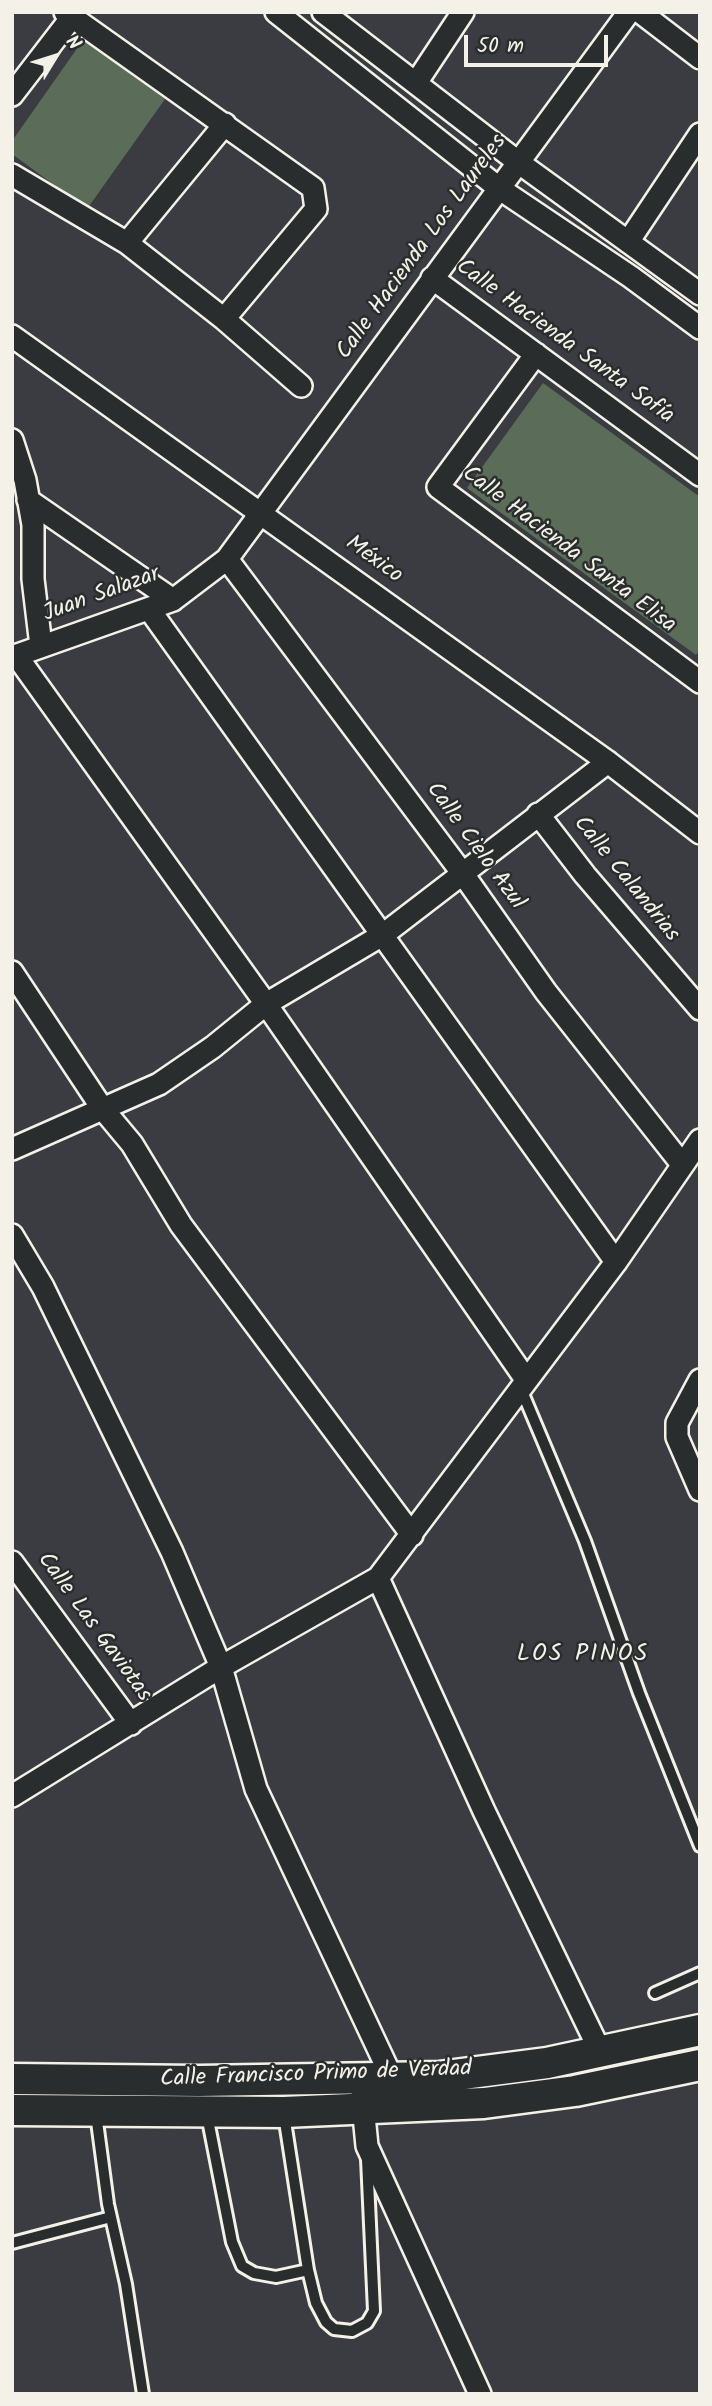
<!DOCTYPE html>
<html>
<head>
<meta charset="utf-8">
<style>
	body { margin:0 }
	#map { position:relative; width:712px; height:2406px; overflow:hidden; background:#3a3c42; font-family:Kalam,sans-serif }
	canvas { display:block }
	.frame { position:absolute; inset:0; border:14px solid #f4f1e8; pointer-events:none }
	.north { position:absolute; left:21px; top:21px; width:70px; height:70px; -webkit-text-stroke:5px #2a2d2e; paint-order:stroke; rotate:52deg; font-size:19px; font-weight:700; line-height:28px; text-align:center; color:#f4f1e8 }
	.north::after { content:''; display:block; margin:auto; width:24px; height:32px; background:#f4f1e8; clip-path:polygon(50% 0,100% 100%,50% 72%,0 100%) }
	.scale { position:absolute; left:464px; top:35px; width:144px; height:32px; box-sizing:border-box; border:4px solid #f4f1e8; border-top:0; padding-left:9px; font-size:21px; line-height:24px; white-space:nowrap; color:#f4f1e8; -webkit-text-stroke:5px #2a2d2e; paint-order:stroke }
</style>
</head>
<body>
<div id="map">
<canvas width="712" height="2406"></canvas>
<div class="frame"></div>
<div class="north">N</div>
<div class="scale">50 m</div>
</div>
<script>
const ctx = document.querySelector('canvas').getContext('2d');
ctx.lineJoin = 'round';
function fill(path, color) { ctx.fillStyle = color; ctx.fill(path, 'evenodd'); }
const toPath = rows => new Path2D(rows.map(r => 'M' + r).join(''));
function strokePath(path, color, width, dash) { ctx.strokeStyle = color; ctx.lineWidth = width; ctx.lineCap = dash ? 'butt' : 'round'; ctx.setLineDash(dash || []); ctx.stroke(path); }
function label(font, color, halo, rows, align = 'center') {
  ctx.font = font + ' Kalam,sans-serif'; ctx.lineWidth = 5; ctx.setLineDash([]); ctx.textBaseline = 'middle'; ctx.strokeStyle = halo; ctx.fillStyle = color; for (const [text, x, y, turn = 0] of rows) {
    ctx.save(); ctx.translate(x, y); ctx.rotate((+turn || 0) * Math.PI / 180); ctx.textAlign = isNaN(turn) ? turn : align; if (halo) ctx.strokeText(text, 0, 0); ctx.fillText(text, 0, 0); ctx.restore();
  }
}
fill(toPath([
	[83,40,165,99,87,209,12,154,12,141],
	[543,383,700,497,700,650,696,655,467,488]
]), '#5b6d58');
const service = toPath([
	[521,1389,585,1541,639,1693,700,1846],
	[655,1993,700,1973],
	[96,2114,108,2204,126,2284,143,2394],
	[207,2115,232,2242,242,2266,254,2273,276,2277,308,2270],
	[284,2115,308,2270,316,2303,326,2322,334,2329,352,2331,367,2323,374,2311,367,2159],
	[12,2243,111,2217]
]);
const minor = toPath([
	[65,12,313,188,316,209,224,319],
	[276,12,500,189,631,277,700,328],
	[323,12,518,162,700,294],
	[640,12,700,58],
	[416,83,463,12],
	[12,95,72,17],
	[12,175,127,243,224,319,301,386],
	[628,242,700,134],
	[127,243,225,124],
	[432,278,700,475],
	[12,336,608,762,700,833],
	[536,354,438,487,700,682],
	[12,440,25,480,33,525,33,579,41,646],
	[28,500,173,600],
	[227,559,463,874,546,992,681,1163],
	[149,609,616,1262],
	[16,655,266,1004,525,1378],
	[12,657,173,600,227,559,629,12],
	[538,814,585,875,700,1009],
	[12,972,102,1108,132,1144,181,1225,412,1535],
	[12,1149,159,1084,213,1047,266,1004,384,934,608,762],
	[12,1235,43,1287,172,1552,221,1667,256,1789,392,2078],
	[700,1380,677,1423,677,1437,700,1490],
	[12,1562,131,1724],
	[378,1578,484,1811,600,2051],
	[12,1796,221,1667,378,1578,616,1262,700,1140],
	[362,2095,367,2146,480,2394]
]);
const secondary = toPath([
	[12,2079,199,2081,439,2077,547,2063,700,2030],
	[12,2110,284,2112,484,2103,575,2091,700,2065]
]);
strokePath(service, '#f4f1e8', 16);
strokePath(minor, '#f4f1e8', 26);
strokePath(secondary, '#f4f1e8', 35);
strokePath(service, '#2a2d2e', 10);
strokePath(minor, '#2a2d2e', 21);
strokePath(secondary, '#2a2d2e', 30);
label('23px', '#f4f1e8', '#2a2d2e', [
	["Calle Hacienda Los Laureles",423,248,-54],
	["Calle Hacienda Santa Sofía",564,343,36],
	["Calle Hacienda Santa Elisa",568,551,37],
	["México",373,561,36],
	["Juan Salazar",102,596,-20],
	["Calle Cielo Azul",474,847,54],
	["Calle Calandrias",625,880,51],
	["Calle Las Gaviotas",93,1628,54],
	["Calle Francisco Primo de Verdad",316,2076,-2]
]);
ctx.letterSpacing = '2px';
label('24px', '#f4f1e8', '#2a2d2e', [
	["LOS PINOS",583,1656]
]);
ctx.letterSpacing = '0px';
</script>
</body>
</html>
